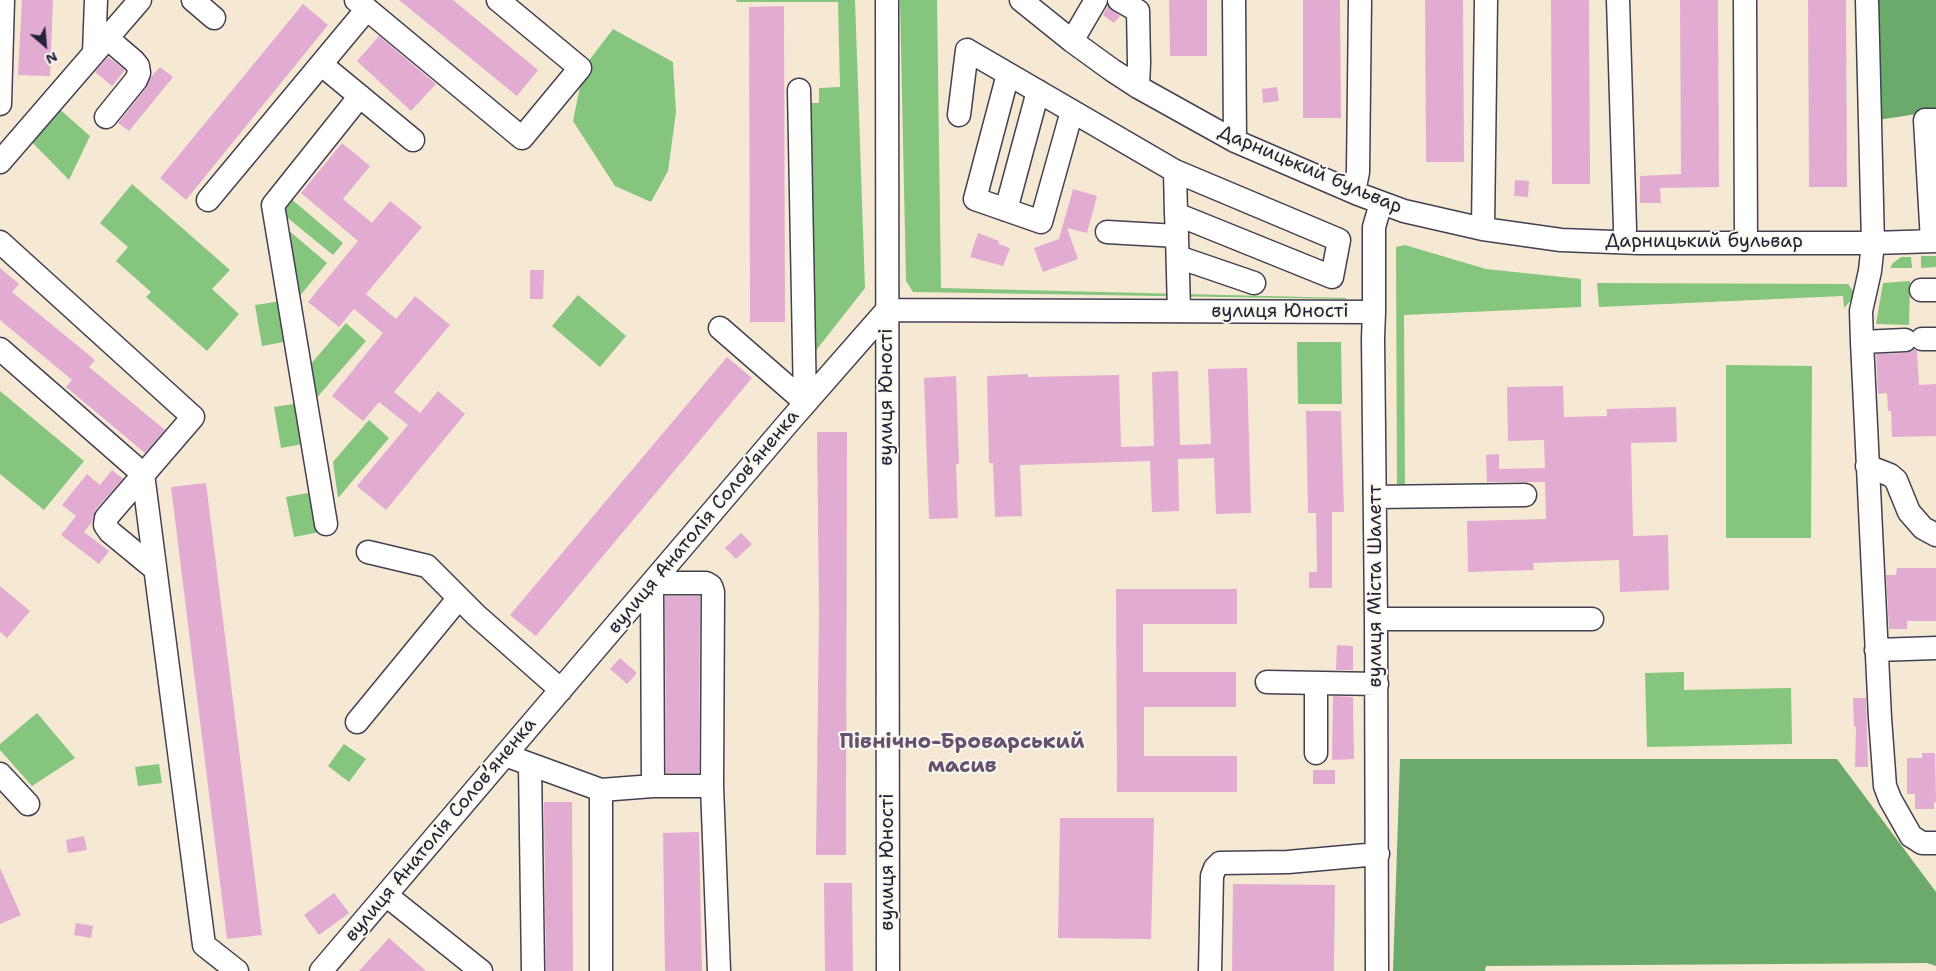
<!DOCTYPE html>
<html>
<head>
<meta charset="utf-8">
<style>
	body { margin:0 }
	#map { position:relative; width:1936px; height:971px; overflow:hidden; background:#f6e9d4; font-family:"Shantell Sans",sans-serif }
	canvas { display:block }
	.north { position:absolute; left:20px; top:20px; width:50px; height:50px; -webkit-text-stroke:4px #fbf7ec; paint-order:stroke; rotate:153deg; font-size:14px; font-weight:700; line-height:20px; text-align:center; color:#22223b }
	.north::after { content:''; display:block; margin:auto; width:18px; height:22px; background:#22223b; clip-path:polygon(50% 0,100% 100%,50% 72%,0 100%) }
</style>
</head>
<body>
<div id="map">
<canvas width="1936" height="971"></canvas>
<div class="north">N</div>
</div>
<script>
const ctx = document.querySelector('canvas').getContext('2d');
ctx.lineJoin = 'round';
function fill(path, color) { ctx.fillStyle = color; ctx.fill(path, 'evenodd'); }
const toPath = rows => new Path2D(rows.map(r => 'M' + r).join(''));
function strokePath(path, color, width, dash) { ctx.strokeStyle = color; ctx.lineWidth = width; ctx.lineCap = dash ? 'butt' : 'round'; ctx.setLineDash(dash || []); ctx.stroke(path); }
function label(font, color, halo, rows, align = 'center') {
  ctx.font = font + ' "Shantell Sans",sans-serif'; ctx.lineWidth = 4; ctx.setLineDash([]); ctx.textBaseline = 'middle'; ctx.strokeStyle = halo; ctx.fillStyle = color; for (const [text, x, y, turn = 0] of rows) {
    ctx.save(); ctx.translate(x, y); ctx.rotate((+turn || 0) * Math.PI / 180); ctx.textAlign = isNaN(turn) ? turn : align; if (halo) ctx.strokeText(text, 0, 0); ctx.fillText(text, 0, 0); ctx.restore();
  }
}
fill(toPath([
	[736,0,855,0,865,288,810,358,805,103,819,103,819,88,840,87,838,2,737,2],
	[900,0,937,0,941,288,1347,298,1345,299,913,292,906,281],
	[613,29,673,62,676,112,668,171,651,202,615,186,573,121,584,67],
	[56,106,90,136,69,180,29,139],
	[132,184,230,270,212,289,239,314,207,351,146,297,151,292,116,261,128,247,100,223],
	[289,197,343,243,333,255,278,210],
	[281,224,327,263,294,303],
	[1405,245,1486,269,1581,279,1581,307,1404,315,1405,489,1397,490,1396,247],
	[1921,256,1936,256,1936,267,1921,268],
	[1901,257,1911,257,1912,268,1890,268,1893,263],
	[1910,281,1909,325,1876,324,1883,283],
	[1597,283,1848,284,1856,295,1844,308,1843,296,1599,307],
	[578,295,626,336,600,367,552,326],
	[281,301,289,341,262,346,255,305],
	[346,323,366,341,314,401,310,365],
	[1297,342,1341,342,1342,404,1298,404],
	[1726,365,1812,366,1811,538,1726,538],
	[0,391,84,461,44,510,0,474],
	[300,403,308,443,281,448,274,407],
	[369,420,389,438,338,498,333,462],
	[313,492,320,532,294,537,286,497],
	[1684,672,1684,690,1791,688,1792,744,1647,747,1645,673],
	[37,713,75,758,32,786,0,750,0,744],
	[344,744,366,759,349,782,328,766],
	[159,764,162,783,138,786,135,767]
]), '#85c57d');
fill(toPath([
	[1876,0,1936,0,1936,111,1878,120],
	[1400,759,1837,759,1936,892,1936,966,1927,963,1486,966,1485,971,1393,971]
]), '#6caa6c');
fill(toPath([
	[22,0,53,0,50,76,18,75],
	[399,0,453,0,538,70,517,96],
	[1169,0,1207,0,1207,56,1170,56],
	[1303,0,1340,0,1341,118,1303,118],
	[1425,0,1463,0,1464,162,1426,162],
	[1551,0,1589,0,1590,184,1552,184],
	[1680,0,1718,0,1719,187,1660,188,1661,203,1640,203,1640,176,1681,174],
	[1808,0,1846,0,1847,187,1809,187],
	[303,4,328,25,186,200,160,178],
	[784,6,785,322,750,322,749,7],
	[1108,6,1120,16,1114,23,1103,15],
	[379,36,436,84,411,111,357,61],
	[108,57,125,70,112,86,95,72],
	[160,67,173,77,129,131,118,123,146,88,151,77],
	[1277,87,1279,101,1263,103,1262,89],
	[342,143,370,166,343,199,372,223,390,201,422,227,366,294,396,319,415,296,450,325,394,392,420,413,438,391,465,414,386,510,357,486,408,425,379,402,363,421,332,396,383,333,354,309,339,327,308,302,358,241,301,193],
	[1515,180,1529,181,1528,197,1514,196],
	[1073,189,1097,196,1087,233,1067,228,1078,259,1043,272,1034,248,1059,239],
	[978,233,999,241,998,244,1010,248,1003,266,970,257],
	[0,268,19,284,12,292,95,360,89,367,165,430,145,453,66,387,72,380,0,320],
	[530,270,544,270,543,299,530,299],
	[1914,349,1917,351,1919,385,1936,384,1936,436,1892,437,1891,411,1888,411,1887,393,1878,394,1876,354,1906,353],
	[727,357,752,378,536,636,510,615],
	[1247,368,1251,513,1216,514,1214,458,1178,459,1179,511,1152,512,1150,461,1020,465,1022,516,995,517,993,463,989,463,987,376,1028,374,1028,377,1119,375,1121,447,1154,446,1152,372,1178,371,1180,445,1211,444,1208,369],
	[956,376,959,464,956,464,958,518,929,519,924,378],
	[1563,386,1564,417,1607,416,1607,409,1676,407,1677,442,1631,443,1633,536,1668,535,1669,590,1620,592,1619,560,1533,563,1534,570,1468,572,1467,521,1546,519,1545,482,1487,482,1486,455,1499,454,1499,469,1545,468,1544,440,1508,441,1507,387],
	[1306,411,1341,411,1344,512,1332,512,1332,588,1309,588,1309,572,1317,572,1316,513,1308,513],
	[817,432,847,432,846,855,816,855,819,612],
	[112,470,123,479,96,509,92,522,84,532,109,551,99,564,61,535,76,516,62,505,87,474,100,485],
	[206,483,262,935,227,939,171,487],
	[741,533,752,544,736,559,725,548],
	[1897,568,1936,568,1936,621,1907,621,1907,629,1889,629,1886,575,1896,575],
	[0,586,30,611,7,638,0,632],
	[1116,589,1237,589,1237,624,1143,624,1143,672,1236,672,1236,707,1144,707,1144,756,1237,756,1237,792,1117,792],
	[665,596,700,596,699,773,666,773],
	[1337,645,1353,646,1353,670,1336,670],
	[620,658,637,673,627,684,610,669],
	[1333,696,1353,697,1354,759,1332,760],
	[1853,698,1866,698,1868,767,1855,767,1856,726,1854,727],
	[1922,753,1935,753,1936,802,1934,802,1934,809,1915,809,1915,794,1907,794,1907,758,1922,758],
	[1313,770,1335,770,1335,784,1313,784],
	[544,802,572,802,573,971,546,971],
	[1060,818,1154,818,1151,939,1058,938],
	[699,832,702,971,665,971,663,833],
	[84,836,87,850,68,853,66,840],
	[0,868,21,915,0,924],
	[824,883,852,883,853,971,825,971],
	[1233,884,1335,885,1334,971,1232,971],
	[334,893,349,913,319,935,304,915],
	[76,923,93,926,91,938,74,935],
	[389,938,426,971,359,971]
]), '#e2abd1');
const minor = toPath([
	[193,0,214,18],
	[356,0,522,138,580,68,498,0],
	[887,0,888,971],
	[1021,0,1072,41,1112,70,1138,87,1235,141,1358,194,1404,211,1483,229,1561,240,1639,243,1873,243,1936,241],
	[1119,0,1138,11,1139,63,1138,87],
	[1234,0,1235,141],
	[1618,0,1625,228,1624,242],
	[1745,0,1746,242],
	[1867,0,1873,243,1870,271,1861,311,1862,342,1880,718,1885,786,1890,799,1911,836,1922,843,1936,843],
	[1072,41,1096,0],
	[94,53,96,0],
	[322,65,413,140],
	[1008,74,975,199,1041,222,1072,111],
	[799,90,805,402],
	[0,104,3,0],
	[959,115,967,50,1175,171],
	[106,117,136,80,139,73,138,66,134,61,107,38],
	[0,162,140,0],
	[1354,192,1358,172,1360,0],
	[208,200,367,9],
	[1006,210,1038,91],
	[1176,214,1332,277,1339,240,1175,171,1176,214,1177,236,1179,311],
	[1483,229,1486,0],
	[1107,232,1177,236],
	[1932,241,1925,120,1936,120],
	[0,242,193,417,106,518,105,525,110,532,155,569],
	[1178,257,1254,283],
	[1921,290,1936,290],
	[887,310,1374,312],
	[720,328,805,402],
	[1922,339,1936,339],
	[1862,342,1905,340],
	[0,349,143,474,204,945,237,971],
	[1867,466,1890,475,1896,480,1909,512,1923,528,1936,535],
	[1375,497,1525,495],
	[326,524,273,205,360,96],
	[368,552,427,566,476,615,561,690],
	[1376,619,1592,619],
	[1876,650,1936,648],
	[1267,682,1377,684],
	[357,722,458,599],
	[1316,753,1316,684],
	[505,755,601,790,653,786,712,786],
	[530,765,533,971],
	[0,774,28,804],
	[653,786,652,583,706,583,711,586,713,592,712,786,719,971],
	[601,790,601,971],
	[386,895,481,971],
	[321,971,788,423,887,310],
	[1210,971,1212,876,1215,868,1220,863,1288,862,1378,854],
	[1377,971,1376,619,1373,338,1374,312,1374,227,1381,203]
]);
strokePath(minor, '#424052', 25);
strokePath(minor, '#fff', 22);
label('19px', '#22223b', '#fbf7ec', [
	["Дарницький бульвар",1310,170,23],
	["Дарницький бульвар",1704,242],
	["вулиця Юності",1280,312],
	["вулиця Юності",887,397,-90],
	["вулиця Анатолія Соловʼяненка",704,522,-50],
	["вулиця Міста Шалетт",1376,586,-90],
	["вулиця Анатолія Соловʼяненка",441,830,-50],
	["вулиця Юності",888,862,-90]
]);
label('bold 21px', '#655270', '#fbf7ec', [
	["Північно-Броварський",962,743],
	["масив",962,767]
]);
</script>
</body>
</html>
